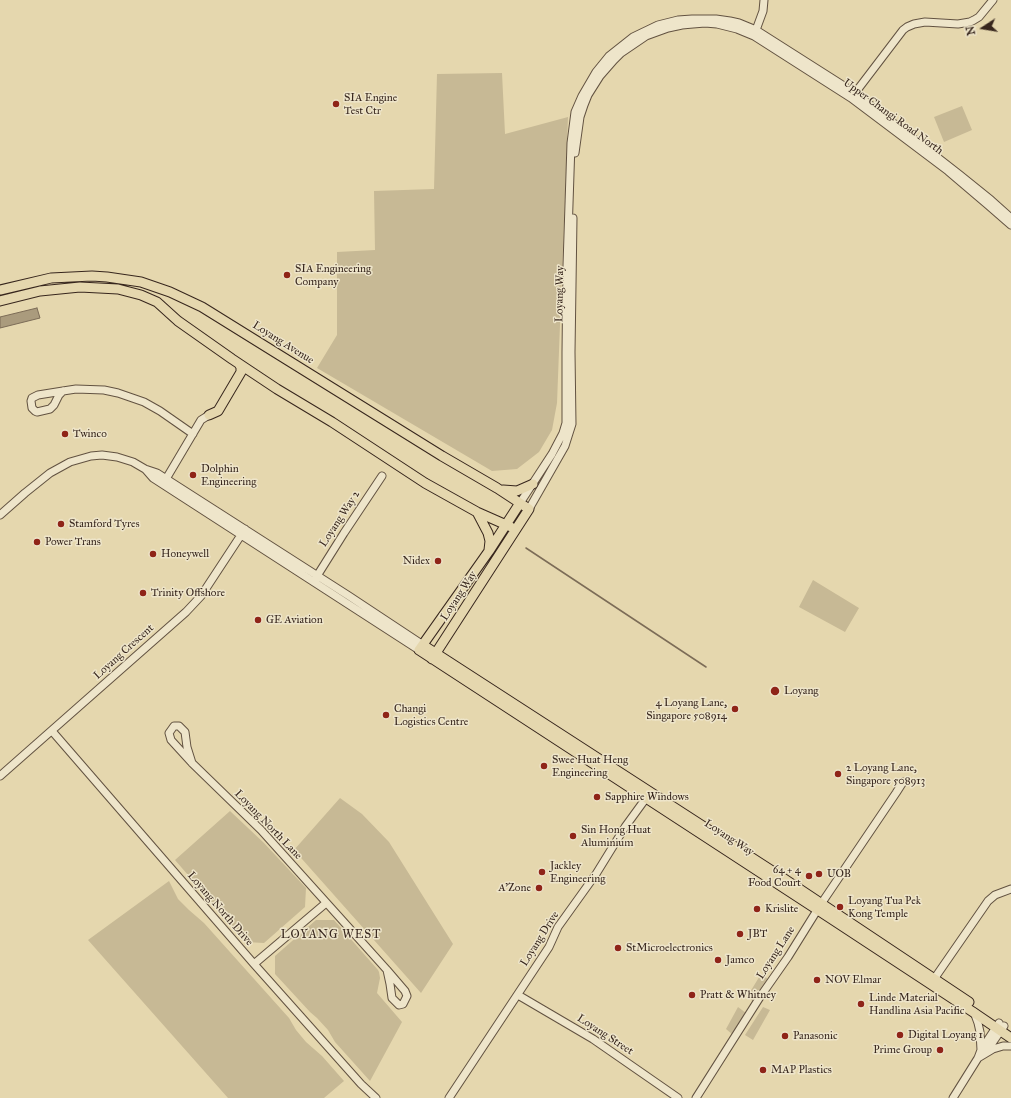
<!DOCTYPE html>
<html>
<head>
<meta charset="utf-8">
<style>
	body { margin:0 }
	#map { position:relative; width:1011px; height:1098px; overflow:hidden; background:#e5d7ae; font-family:"IM FELL Great Primer",serif }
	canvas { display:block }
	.north { position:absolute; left:963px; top:8px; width:40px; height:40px; -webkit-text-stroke:3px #eee5ca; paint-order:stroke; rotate:258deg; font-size:11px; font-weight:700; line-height:16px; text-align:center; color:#37261d }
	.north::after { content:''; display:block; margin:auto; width:14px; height:18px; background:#37261d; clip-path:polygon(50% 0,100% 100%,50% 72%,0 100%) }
</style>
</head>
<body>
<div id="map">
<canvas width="1011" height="1098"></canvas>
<div class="north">N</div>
</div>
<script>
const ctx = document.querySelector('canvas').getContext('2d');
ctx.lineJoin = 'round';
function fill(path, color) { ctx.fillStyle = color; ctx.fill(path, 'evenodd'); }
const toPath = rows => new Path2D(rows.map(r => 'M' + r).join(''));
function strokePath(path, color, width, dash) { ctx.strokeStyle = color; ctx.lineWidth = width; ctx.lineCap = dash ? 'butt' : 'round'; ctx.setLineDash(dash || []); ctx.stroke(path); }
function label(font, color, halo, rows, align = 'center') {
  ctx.font = font + ' "IM FELL Great Primer",serif'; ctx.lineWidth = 3; ctx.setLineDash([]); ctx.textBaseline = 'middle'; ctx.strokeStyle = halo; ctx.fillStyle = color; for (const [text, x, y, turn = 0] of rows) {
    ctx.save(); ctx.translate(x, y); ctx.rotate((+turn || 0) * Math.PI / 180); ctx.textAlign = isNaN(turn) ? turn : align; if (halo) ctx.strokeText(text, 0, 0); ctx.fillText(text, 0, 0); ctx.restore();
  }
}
fill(toPath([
	[502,73,505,134,568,117,557,403,552,430,539,452,517,469,492,471,317,368,337,335,337,252,375,250,374,191,434,189,437,74],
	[962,106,972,130,944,142,934,117],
	[813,580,859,608,845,632,799,607],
	[340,798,362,814,389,842,453,944,421,993,294,850],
	[230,811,264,843,306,888,305,907,264,943,246,942,175,860],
	[169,881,178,899,189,910,204,923,289,1018,296,1030,306,1042,322,1056,344,1081,324,1098,228,1098,88,940],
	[316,920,334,920,378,970,379,972,380,978,377,993,402,1022,370,1081,335,1042,328,1030,317,1018,310,1012,275,974,275,956],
	[761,974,768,979,754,1002,747,997],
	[738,1007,746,1013,733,1035,726,1029],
	[763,1007,770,1010,753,1040,745,1035]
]), '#c7b995');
const water = toPath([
	[37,308,40,318,0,328,0,317,37,308]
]);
fill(water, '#aa9b7d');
strokePath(water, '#7c6c57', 1);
strokePath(toPath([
	[526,548,706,667]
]), '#7c6c57', 1.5);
const minor = toPath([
	[756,30,763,11,764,0],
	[852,97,903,30,907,27,914,24,925,22,958,24,970,22,974,20,979,17,993,0],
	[575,153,580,117,584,105,588,95,600,76,614,60,621,53,646,36,668,28,682,25,693,24,705,23,717,24,737,29,754,36,851,98,948,171,988,205,1011,225],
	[63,391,59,395,54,405,50,409,37,412,35,411,32,408,31,401,32,398,38,395,63,391,76,389,104,390,118,393,144,402,160,411,193,434],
	[146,470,153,478,419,650],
	[166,479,201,420,209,415],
	[520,503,552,454,563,433,566,423,566,352,567,265,571,143,575,112,582,96,596,72,609,56,633,37,658,25,678,20,692,19,716,19,730,21,739,23,756,30,855,93,960,175,991,200,1011,218],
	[529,509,565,446,572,424,571,352,573,218],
	[0,515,25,493,50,473,70,462,91,456,102,455,117,457,133,462,145,469,157,473,349,596,423,645],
	[316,580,317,576,344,533,382,476],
	[52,731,254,964,361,1084,376,1098],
	[192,763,187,747,185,732,179,726,174,726,169,733,171,740,192,763,261,830,387,970,405,991,407,996,403,1004,399,1005,392,998,390,984,387,970],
	[0,776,186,612,201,596,245,529],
	[254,964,326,903],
	[932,982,988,901,995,895,1011,889],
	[518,995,593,1039,678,1098],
	[981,1050,999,1023],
	[986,1052,1004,1026],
	[978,1058,993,1049,1003,1046,1011,1046],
	[449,1098,549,947,558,927,596,874,625,827,649,794],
	[696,1098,760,997,788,957,821,904,896,793,903,782],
	[953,1098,978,1058,981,1050,980,1032,978,1023,974,1012]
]);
const major = toPath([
	[0,290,51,278,92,276,107,277,141,282,170,292,202,307,442,456,497,488,529,509,432,659],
	[0,301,40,291,80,287,118,289,141,295,157,302,178,321,232,359,277,389,332,422,425,483,477,512,511,527],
	[209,415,218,411,241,372,241,367,239,364],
	[503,490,517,491,533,484],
	[520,503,489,551,419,650,830,918,973,1012,1011,1038],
	[477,512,488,533,490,541,489,550],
	[423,645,777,874,969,1002]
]);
strokePath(minor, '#625241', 9);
strokePath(major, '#37261d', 11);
strokePath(minor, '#eee5ca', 7);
strokePath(major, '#e5d7ae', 9);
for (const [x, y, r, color] of [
	[336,104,4,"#8f2418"],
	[287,275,4,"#8f2418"],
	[65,434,4,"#8f2418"],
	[193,475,4,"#8f2418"],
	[61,524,4,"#8f2418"],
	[37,542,4,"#8f2418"],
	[153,554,4,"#8f2418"],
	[438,561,4,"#8f2418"],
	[143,593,4,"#8f2418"],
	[258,620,4,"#8f2418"],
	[775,691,5,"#8f2418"],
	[735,709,4,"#8f2418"],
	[386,715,4,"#8f2418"],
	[544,766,4,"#8f2418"],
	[838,774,4,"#8f2418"],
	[597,797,4,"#8f2418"],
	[573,836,4,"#8f2418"],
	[542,872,4,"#8f2418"],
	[819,874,4,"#8f2418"],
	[809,876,4,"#8f2418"],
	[539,888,4,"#8f2418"],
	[840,907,4,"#8f2418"],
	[757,909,4,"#8f2418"],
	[740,934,4,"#8f2418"],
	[618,948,4,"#8f2418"],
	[718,960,4,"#8f2418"],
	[817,980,4,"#8f2418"],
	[692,995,4,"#8f2418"],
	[861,1004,4,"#8f2418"],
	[900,1035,4,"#8f2418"],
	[785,1036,4,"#8f2418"],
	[940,1050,4,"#8f2418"],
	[763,1070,4,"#8f2418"]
]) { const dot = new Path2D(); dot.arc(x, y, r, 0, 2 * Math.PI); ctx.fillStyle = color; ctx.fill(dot); strokePath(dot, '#eee5ca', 1.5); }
label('11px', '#37261d', '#eee5ca', [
	["SIA Engine",344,98],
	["Test Ctr",344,111],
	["SIA Engineering",295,269],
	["Company",295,282],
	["Twinco",73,434],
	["Dolphin",201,469],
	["Engineering",201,482],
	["Stamford Tyres",69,524],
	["Power Trans",45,542],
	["Honeywell",161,554],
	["Nidex",430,561,"right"],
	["Trinity Offshore",151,593],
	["GE Aviation",266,620],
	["Loyang",784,691],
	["4 Loyang Lane,",727,703,"right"],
	["Singapore 508914",727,716,"right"],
	["Changi",394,709],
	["Logistics Centre",394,722],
	["Swee Huat Heng",552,760],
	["Engineering",552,773],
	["2 Loyang Lane,",846,768],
	["Singapore 508913",846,781],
	["Sapphire Windows",605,797],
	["Sin Hong Huat",581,830],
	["Aluminium",581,843],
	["Jackley",550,866],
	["Engineering",550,879],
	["64 + 4",801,870,"right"],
	["Food Court",801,883,"right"],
	["UOB",827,874],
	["A'Zone",531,888,"right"],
	["Loyang Tua Pek",848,901],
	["Kong Temple",848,914],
	["Krislite",765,909],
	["JBT",748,934],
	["StMicroelectronics",626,948],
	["Jamco",726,960],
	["NOV Elmar",825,980],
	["Pratt & Whitney",700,995],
	["Linde Material",869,998],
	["Handlina Asia Pacific",869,1011],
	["Digital Loyang 1",908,1035],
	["Panasonic",793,1036],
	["Prime Group",932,1050,"right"],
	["MAP Plastics",771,1070]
], 'left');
label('11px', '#37261d', '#eee5ca', [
	["Upper Changi Road North",893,117,36],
	["Loyang Way",560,294,-89],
	["Loyang Avenue",283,343,32],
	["Loyang Way 2",340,519,-57],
	["Loyang Way",459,596,-57],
	["Loyang Crescent",124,652,-42],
	["Loyang North Lane",268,825,46],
	["Loyang Way",729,838,33],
	["Loyang North Drive",220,909,49],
	["Loyang Drive",540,939,-58],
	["Loyang Lane",776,953,-57],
	["Loyang Street",605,1035,33]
]);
ctx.letterSpacing = '1px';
label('12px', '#37261d', '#eee5ca', [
	["LOYANG WEST",331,935]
]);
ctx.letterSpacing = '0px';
</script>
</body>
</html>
